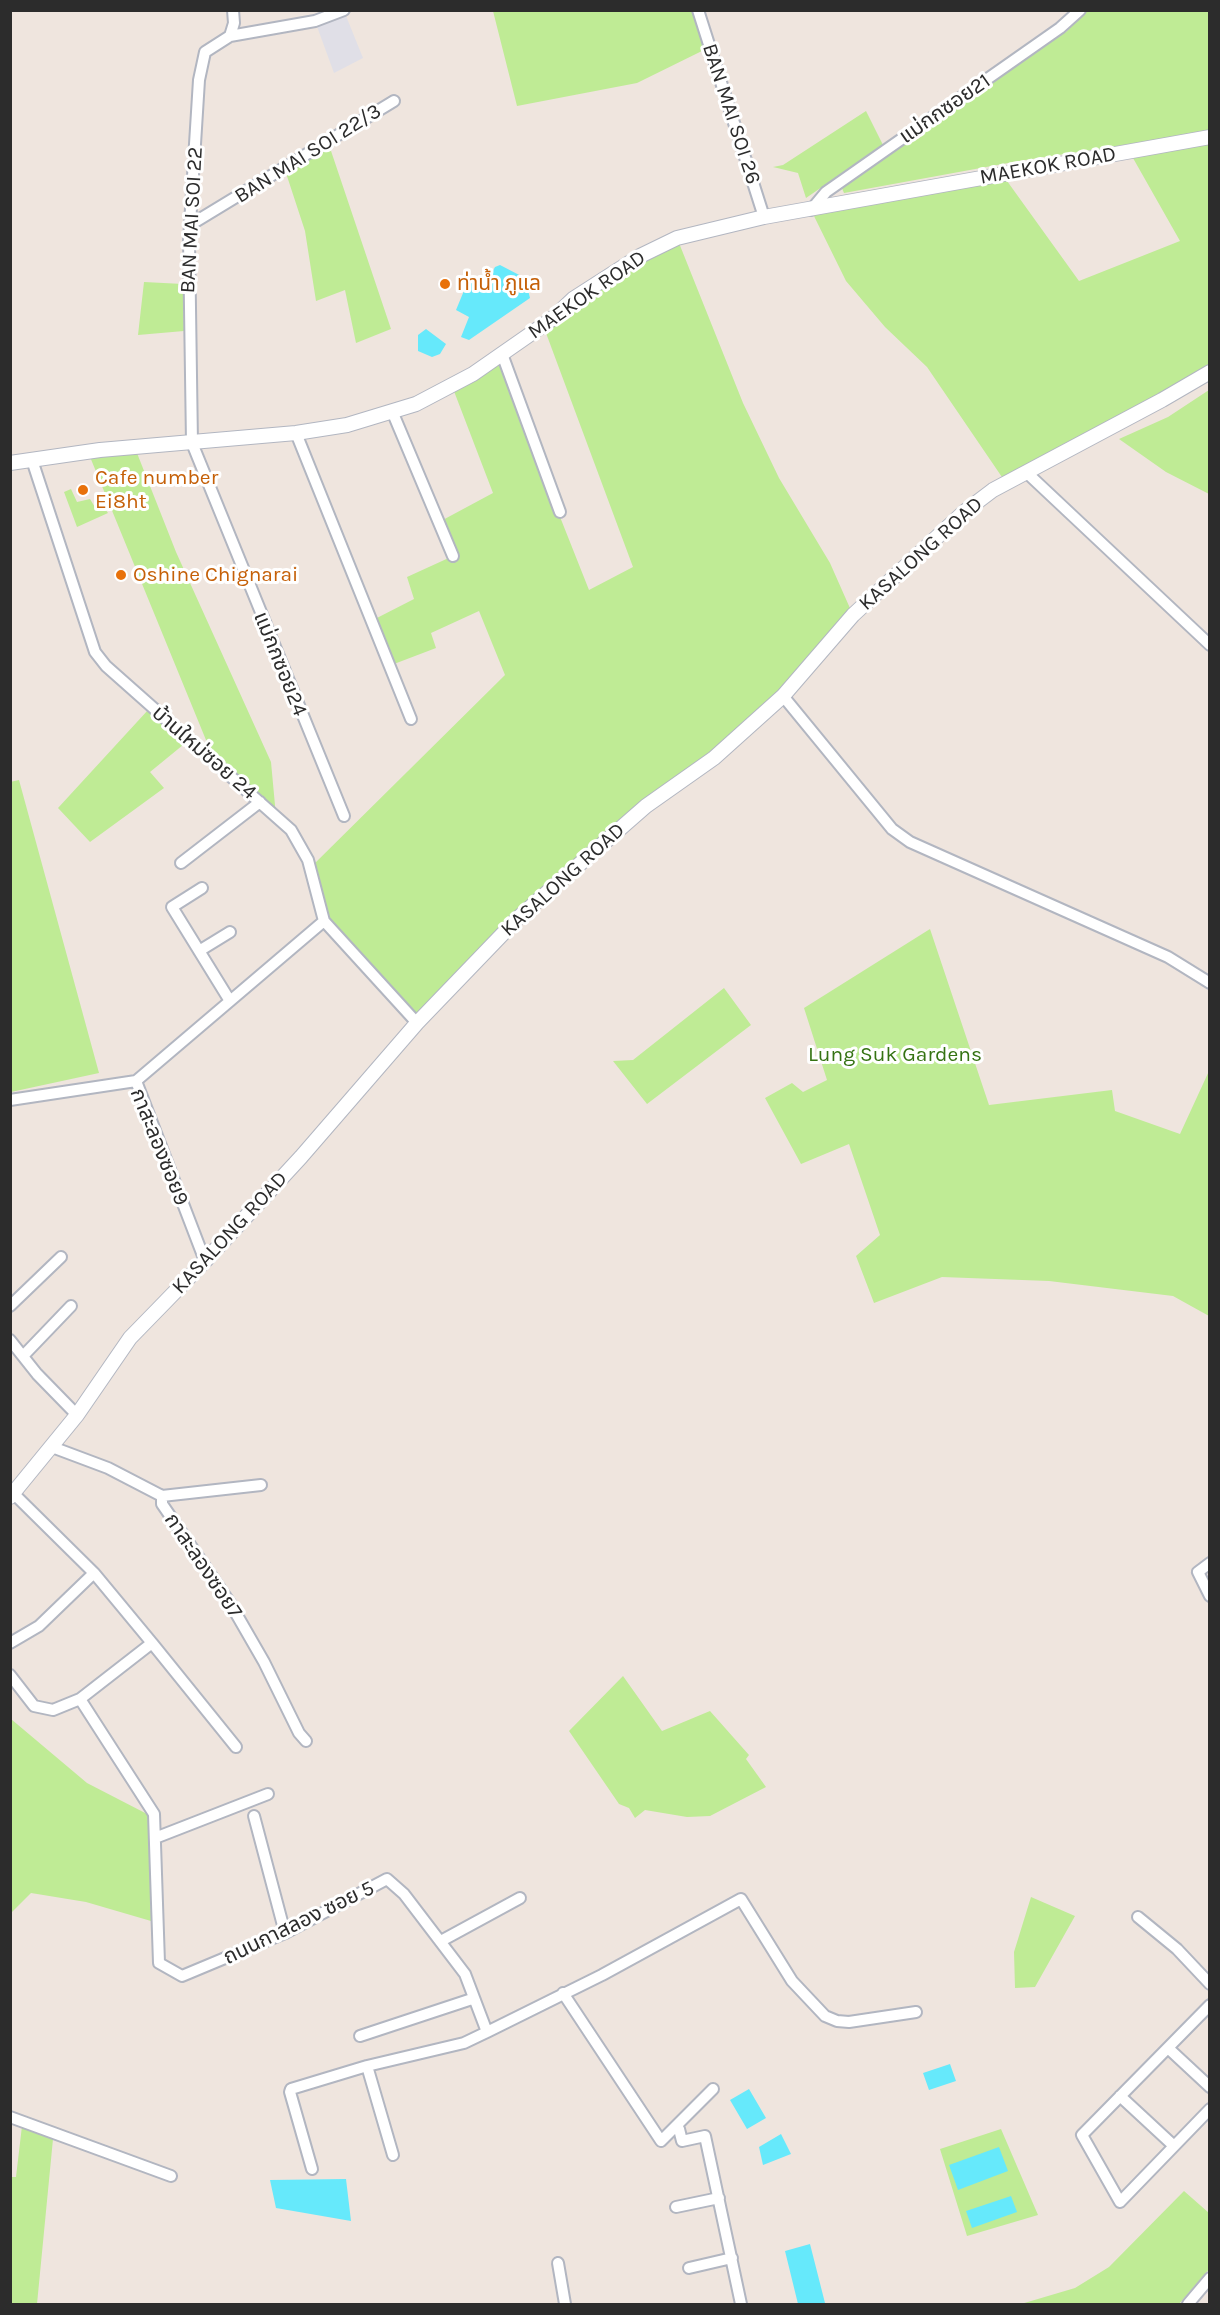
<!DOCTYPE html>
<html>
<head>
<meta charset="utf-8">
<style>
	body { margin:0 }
	#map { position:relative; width:1220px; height:2315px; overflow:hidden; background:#efe5de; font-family:Karla,sans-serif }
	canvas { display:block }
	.frame { position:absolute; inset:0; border:12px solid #2c2c2c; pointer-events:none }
</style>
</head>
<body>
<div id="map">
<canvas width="1220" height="2315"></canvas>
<div class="frame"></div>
</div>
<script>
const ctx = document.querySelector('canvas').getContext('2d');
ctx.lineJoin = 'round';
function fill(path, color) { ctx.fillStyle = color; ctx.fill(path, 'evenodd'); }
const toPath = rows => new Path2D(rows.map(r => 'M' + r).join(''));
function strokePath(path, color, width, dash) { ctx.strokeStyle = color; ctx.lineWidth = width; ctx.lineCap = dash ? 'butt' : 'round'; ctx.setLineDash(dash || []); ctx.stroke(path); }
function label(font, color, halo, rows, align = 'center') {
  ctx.font = font + ' Karla,"Noto Sans Thai",sans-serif'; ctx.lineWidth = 6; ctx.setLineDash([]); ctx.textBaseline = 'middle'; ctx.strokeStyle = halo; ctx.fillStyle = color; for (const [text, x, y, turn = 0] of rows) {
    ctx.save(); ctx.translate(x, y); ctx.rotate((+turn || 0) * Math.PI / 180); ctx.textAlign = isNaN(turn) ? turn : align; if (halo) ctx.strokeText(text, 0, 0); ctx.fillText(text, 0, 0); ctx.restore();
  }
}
fill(toPath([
	[344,11,363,58,334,73,315,21]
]), '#e0dfe7');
fill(toPath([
	[493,11,694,11,706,49,637,83,517,106],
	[1087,11,1209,11,1209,132,1019,161,844,193,841,186,1067,31],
	[866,111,883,145,806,198,798,173,773,167,783,165],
	[1209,138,1209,372,1006,483,927,367,885,327,846,281,811,210,1002,174,1079,281,1180,241,1129,151],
	[328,142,391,329,356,343,345,290,316,301,305,231,285,170],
	[677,238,743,403,779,478,830,563,853,615,783,696,655,800,417,1023,324,921,310,868,505,675,479,611,431,633,436,648,394,664,371,621,414,599,407,577,453,556,439,522,493,493,452,386,497,358,589,590,633,567,543,325],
	[144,282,183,284,184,331,138,335],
	[1209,390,1209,494,1166,472,1119,439,1168,417],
	[135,448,176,552,271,762,276,816,215,762,88,452],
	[71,489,77,502,90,499,96,509,103,506,108,513,77,527,64,492],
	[148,710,183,745,150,772,164,788,90,842,58,808],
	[19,780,99,1073,11,1092,10,782],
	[930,929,989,1105,1112,1090,1115,1111,1180,1134,1209,1071,1209,1316,1173,1296,1049,1281,942,1277,874,1303,856,1256,880,1235,849,1144,801,1164,765,1098,792,1083,803,1092,827,1080,804,1008],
	[724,988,751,1025,647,1104,613,1061,633,1060],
	[623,1676,662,1731,710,1711,749,1755,746,1759,766,1787,710,1816,687,1817,645,1810,635,1818,629,1808,619,1804,569,1731],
	[11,1719,87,1783,149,1815,151,1921,86,1902,31,1893,11,1913],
	[1031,1897,1075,1916,1035,1987,1015,1988,1014,1952],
	[22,2126,53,2139,37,2304,11,2304,10,2177,16,2177],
	[1001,2129,1038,2215,967,2236,940,2149],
	[1184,2191,1209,2213,1210,2268,1179,2304,1021,2304,1075,2288,1109,2267]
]), '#bfeb95');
fill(toPath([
	[500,265,525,278,530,298,469,340,461,337,469,317,456,310,468,281,483,290,495,267],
	[426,329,446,344,440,354,432,357,418,351,418,335],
	[950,2064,956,2081,929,2090,923,2073],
	[749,2089,766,2118,747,2129,730,2100],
	[781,2134,791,2154,763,2165,759,2147],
	[999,2147,1008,2171,958,2190,949,2165],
	[346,2179,351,2221,276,2208,270,2180],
	[1011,2196,1017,2212,972,2228,966,2211],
	[810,2244,825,2303,798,2304,785,2251]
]), '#66e9fb');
const street = toPath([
	[233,10,234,23,230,36,205,52,199,80,189,240,192,443,344,816],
	[698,10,764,217],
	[230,36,315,21,344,10],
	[811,210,826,192,1060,28,1080,10],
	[190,225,394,101],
	[502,354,560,512],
	[392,411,453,556],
	[296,433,411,719],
	[32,460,95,652,106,666,291,830,308,860,324,921,417,1023],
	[1026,472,1210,645],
	[783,696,892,829,910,842,1168,957,1210,983],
	[181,863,260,802],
	[202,888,172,907,230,1001],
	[199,951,230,932],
	[136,1081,324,921],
	[10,1100,136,1081,205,1261],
	[10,1306,61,1257],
	[10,1340,37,1374,77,1415],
	[24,1355,71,1306],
	[52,1447,108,1468,162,1496,162,1504,230,1603,264,1662,299,1733,306,1741],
	[10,1490,94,1573,152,1643,80,1699,154,1814,159,1963,182,1976,285,1933,387,1879,404,1894,465,1974,487,2032,602,1975,741,1899,792,1981,825,2016,837,2021,849,2022,916,2012],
	[162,1496,261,1485],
	[1210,1563,1198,1572,1210,1596],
	[10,1643,39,1626,94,1573],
	[152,1643,236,1747],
	[10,1675,34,1706,53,1710,80,1699],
	[254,1816,285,1933],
	[155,1838,268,1794],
	[1138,1917,1177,1949,1210,1984],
	[441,1941,520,1898],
	[563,1993,661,2141,713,2089],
	[1210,2005,1082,2135,1120,2202,1210,2109],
	[360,2036,472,1999],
	[1168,2048,1210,2087],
	[367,2066,393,2155],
	[1120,2096,1174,2146],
	[10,2117,171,2176],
	[679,2129,682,2141,705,2136,741,2304],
	[312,2169,290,2092,291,2089,367,2066,464,2043,487,2032],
	[676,2207,719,2198],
	[558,2263,565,2304],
	[689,2268,732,2258],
	[1188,2304,1210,2278]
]);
const secondary = toPath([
	[10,463,100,450,296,433,347,425,416,404,473,374,552,319,573,299,640,256,677,238,764,217,1210,137],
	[10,1497,77,1415,130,1338,205,1261,301,1157,417,1023,518,918,646,806,714,758,783,696,853,615,964,512,993,490,1162,400,1210,372]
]);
strokePath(street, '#b2b6c1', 14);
strokePath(secondary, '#b2b6c1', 16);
strokePath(street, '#fff', 10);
strokePath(secondary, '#fff', 14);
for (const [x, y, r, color] of [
	[445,284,6,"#e8710a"],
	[83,490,6,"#e8710a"],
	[121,575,6,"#e8710a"]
]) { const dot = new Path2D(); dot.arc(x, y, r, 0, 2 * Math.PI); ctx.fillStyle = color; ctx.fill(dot); strokePath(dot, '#fff', 2); }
label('21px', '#2c2c2c', '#fff', [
	["แม่กกซอย21",945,109,-35],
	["BAN MAI SOI 26",731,114,72],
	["BAN MAI SOI 22/3",308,154,-32],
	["MAEKOK ROAD",1048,166,-10],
	["BAN MAI SOI 22",192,220,-87],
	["MAEKOK ROAD",587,295,-35],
	["KASALONG ROAD",921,554,-42],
	["แม่กกซอย24",280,664,68],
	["บ้านใหม่ซอย 24",204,753,41],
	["KASALONG ROAD",563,880,-42],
	["กาสะลองซอย9",159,1147,68],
	["KASALONG ROAD",230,1233,-47],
	["กาสะลองซอย7",203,1566,56],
	["ถนนกาสลอง ซอย 5",299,1923,-26]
]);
label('21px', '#c56008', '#fff', [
	["ท่าน้ำ ภูแล",457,284],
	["Cafe number",95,478],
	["Ei8ht",95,502],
	["Oshine Chignarai",133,575]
], 'left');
label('21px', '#357313', '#fff', [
	["Lung Suk Gardens",895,1055]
]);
</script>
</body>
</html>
